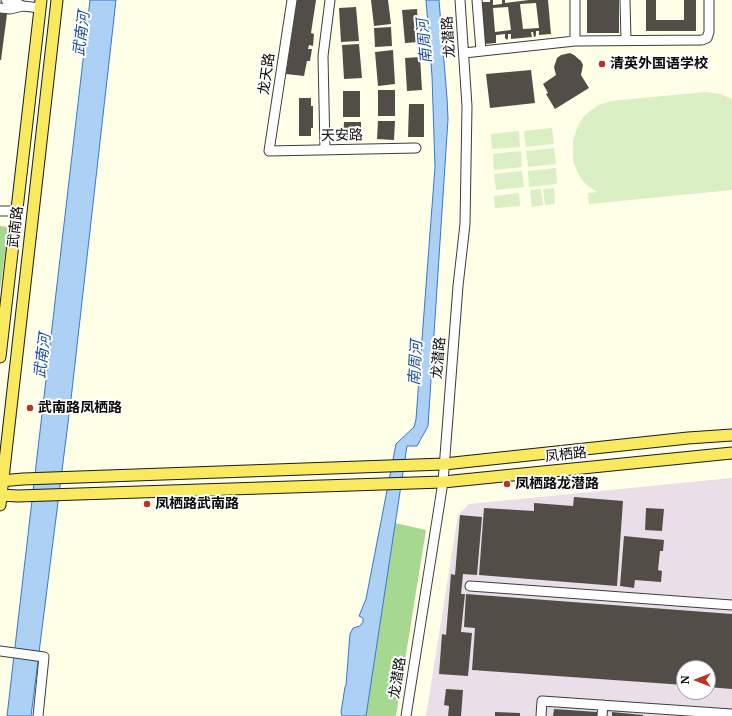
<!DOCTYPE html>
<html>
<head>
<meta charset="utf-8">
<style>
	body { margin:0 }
	#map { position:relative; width:732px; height:716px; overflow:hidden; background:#fffee7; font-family:Merriweather,serif }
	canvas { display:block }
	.north { position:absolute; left:676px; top:660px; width:40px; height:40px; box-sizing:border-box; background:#fff; border:1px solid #9d9d9d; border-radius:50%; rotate:270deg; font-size:11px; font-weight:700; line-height:16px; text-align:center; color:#0a0a0a }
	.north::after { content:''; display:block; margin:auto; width:14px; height:18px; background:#b83324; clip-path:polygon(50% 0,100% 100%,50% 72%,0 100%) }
</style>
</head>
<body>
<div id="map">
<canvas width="732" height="716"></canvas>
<div class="north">N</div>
</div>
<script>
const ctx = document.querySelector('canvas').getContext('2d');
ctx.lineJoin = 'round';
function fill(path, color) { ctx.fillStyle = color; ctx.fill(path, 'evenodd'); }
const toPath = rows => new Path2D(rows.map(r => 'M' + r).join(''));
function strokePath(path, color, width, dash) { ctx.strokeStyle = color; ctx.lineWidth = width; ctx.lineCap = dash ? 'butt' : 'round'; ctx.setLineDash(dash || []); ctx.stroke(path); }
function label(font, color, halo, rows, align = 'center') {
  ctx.font = font + ' Merriweather,"Noto Sans SC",serif'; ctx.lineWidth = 4; ctx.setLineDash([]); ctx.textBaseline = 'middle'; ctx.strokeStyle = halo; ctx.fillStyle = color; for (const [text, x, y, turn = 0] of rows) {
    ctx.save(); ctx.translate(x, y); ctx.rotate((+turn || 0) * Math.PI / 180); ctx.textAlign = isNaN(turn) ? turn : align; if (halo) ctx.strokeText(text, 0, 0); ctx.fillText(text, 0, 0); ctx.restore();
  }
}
fill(toPath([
	[732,478,732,716,426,716,458,515,469,504],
	[684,668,708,668,708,692,684,692]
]), '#eadee9');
fill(toPath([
	[0,226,9,227,0,290],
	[395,523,426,530,396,716,366,716]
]), '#a7d892');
fill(toPath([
	[705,92,721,94,732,99,732,190,589,204,588,193,597,192,588,186,581,179,574,164,573,155,573,141,575,134,580,122,585,115,598,105,611,101],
	[552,128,554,144,526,147,524,131],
	[519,131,520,147,492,149,491,134],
	[554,148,556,164,528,167,526,151],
	[521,151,522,167,494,170,493,154],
	[556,168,557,184,529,187,528,171],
	[522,171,524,187,496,190,494,174],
	[554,188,555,204,545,205,543,189],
	[541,189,543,205,532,207,530,190],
	[519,193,520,206,495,208,494,196]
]), '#daefc4');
const water = toPath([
	[90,0,116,0,71,399,31,716,7,716,90,0],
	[426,0,439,0,447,98,448,119,428,426,417,446,407,446,366,716,342,716,341,712,345,687,346,685,350,634,353,628,360,626,363,622,363,618,359,616,366,599,396,444,414,427,416,419,435,167,432,76,426,0]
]);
fill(water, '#add0f5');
strokePath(water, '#3479cc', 1);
fill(toPath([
	[297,0,316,0,311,33,314,34,313,46,309,45,308,49,312,49,310,61,307,61,304,76,286,74],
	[371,0,388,0,391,24,374,26],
	[490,0,493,0,493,5,502,4,502,0,505,0,505,3,529,0,548,0,551,34,539,35,539,31,536,31,536,35,535,37,534,37,533,32,531,32,532,37,511,39,511,34,508,34,508,38,507,40,505,38,505,34,496,35,496,43,485,44,481,2,490,2],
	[536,3,539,28,523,29,520,4],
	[508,7,511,30,495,32,493,8],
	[587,0,619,0,619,33,587,33],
	[646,0,656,0,656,20,684,20,684,0,696,0,696,31,646,31],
	[356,7,359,41,341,42,339,8],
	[417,9,419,42,405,43,402,10],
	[0,13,7,14,1,60,0,60],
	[391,27,392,46,375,47,374,28],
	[359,44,362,78,344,79,342,45],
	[393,50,395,84,378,86,375,52],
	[570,53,574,55,581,61,583,65,581,75,589,88,555,109,546,94,548,93,543,84,556,75,554,67,557,58,561,55],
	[420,57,422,90,407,91,405,58],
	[531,70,535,103,490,108,486,74],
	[378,90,395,90,395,116,378,116],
	[343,91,360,91,360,117,343,117],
	[299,98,311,98,311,106,313,106,313,128,311,128,311,136,299,136],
	[409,104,424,104,424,137,408,137],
	[378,121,395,121,394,140,377,139],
	[344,122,361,122,361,141,343,140],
	[574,497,623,501,617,586,479,575,484,508,534,511,534,503,573,506],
	[646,508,664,509,662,531,645,530],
	[460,515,482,517,477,575,463,574,461,594,465,594,461,632,472,633,468,676,439,674,442,634,446,635,451,574,455,575],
	[624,536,664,540,663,551,660,551,658,570,662,571,661,582,635,580,634,588,620,586],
	[466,594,732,614,732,689,708,687,708,668,684,668,684,685,472,670,475,628,464,627],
	[446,689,463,690,461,716,448,716,449,706,444,705],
	[554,709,597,712,597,716,553,716],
	[495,712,520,713,520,716,495,716],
	[612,712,643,715,643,716,612,716]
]), '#534d47');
const minor = toPath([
	[6,0,12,1,23,6,40,8],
	[292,0,269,151,416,148],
	[477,0,481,51],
	[625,0,626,40],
	[0,8,10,9,23,6],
	[575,41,575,0],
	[464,53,575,41,702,40,707,38,709,32,709,0],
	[325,150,323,56,330,0],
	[0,211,17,211],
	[470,586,732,605],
	[0,651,44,657,38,716],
	[406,716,443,482,458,286,465,224,467,106,460,0],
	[541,716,542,701,732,714],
	[602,716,603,705]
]);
const major = toPath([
	[0,357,41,0],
	[0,481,23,479,444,464,688,438,732,435],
	[0,495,18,496,443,482,732,453],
	[0,505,57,0]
]);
strokePath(minor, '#3d3d3d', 11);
strokePath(major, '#1b1b1b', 13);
strokePath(minor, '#fff', 9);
strokePath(major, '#f8e95e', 11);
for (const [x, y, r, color] of [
	[602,64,4,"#b83324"],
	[30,408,4,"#b83324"],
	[507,484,4,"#b83324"],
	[147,504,4,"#b83324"]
]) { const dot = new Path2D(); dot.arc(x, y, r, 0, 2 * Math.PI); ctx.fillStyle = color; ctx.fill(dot); strokePath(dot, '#fff', 1.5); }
label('14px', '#0a0a0a', '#fff', [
	["龙潜路",449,37,-94],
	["龙天路",267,74,-82],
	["天安路",342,136,-1],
	["武南路",16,227,-83],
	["龙潜路",439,358,-85],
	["凤栖路",566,455,-6],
	["龙潜路",398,678,-81]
]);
label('bold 14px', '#0a0a0a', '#fff', [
	["清英外国语学校",610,64],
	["武南路凤栖路",38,408],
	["凤栖路龙潜路",515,484],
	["凤栖路武南路",155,504]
], 'left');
label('italic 15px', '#164c9a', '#fff', [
	["武南河",82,34,-83],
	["南周河",425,41,-95],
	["武南河",43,356,-83],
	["南周河",416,363,-87]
]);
</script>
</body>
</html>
